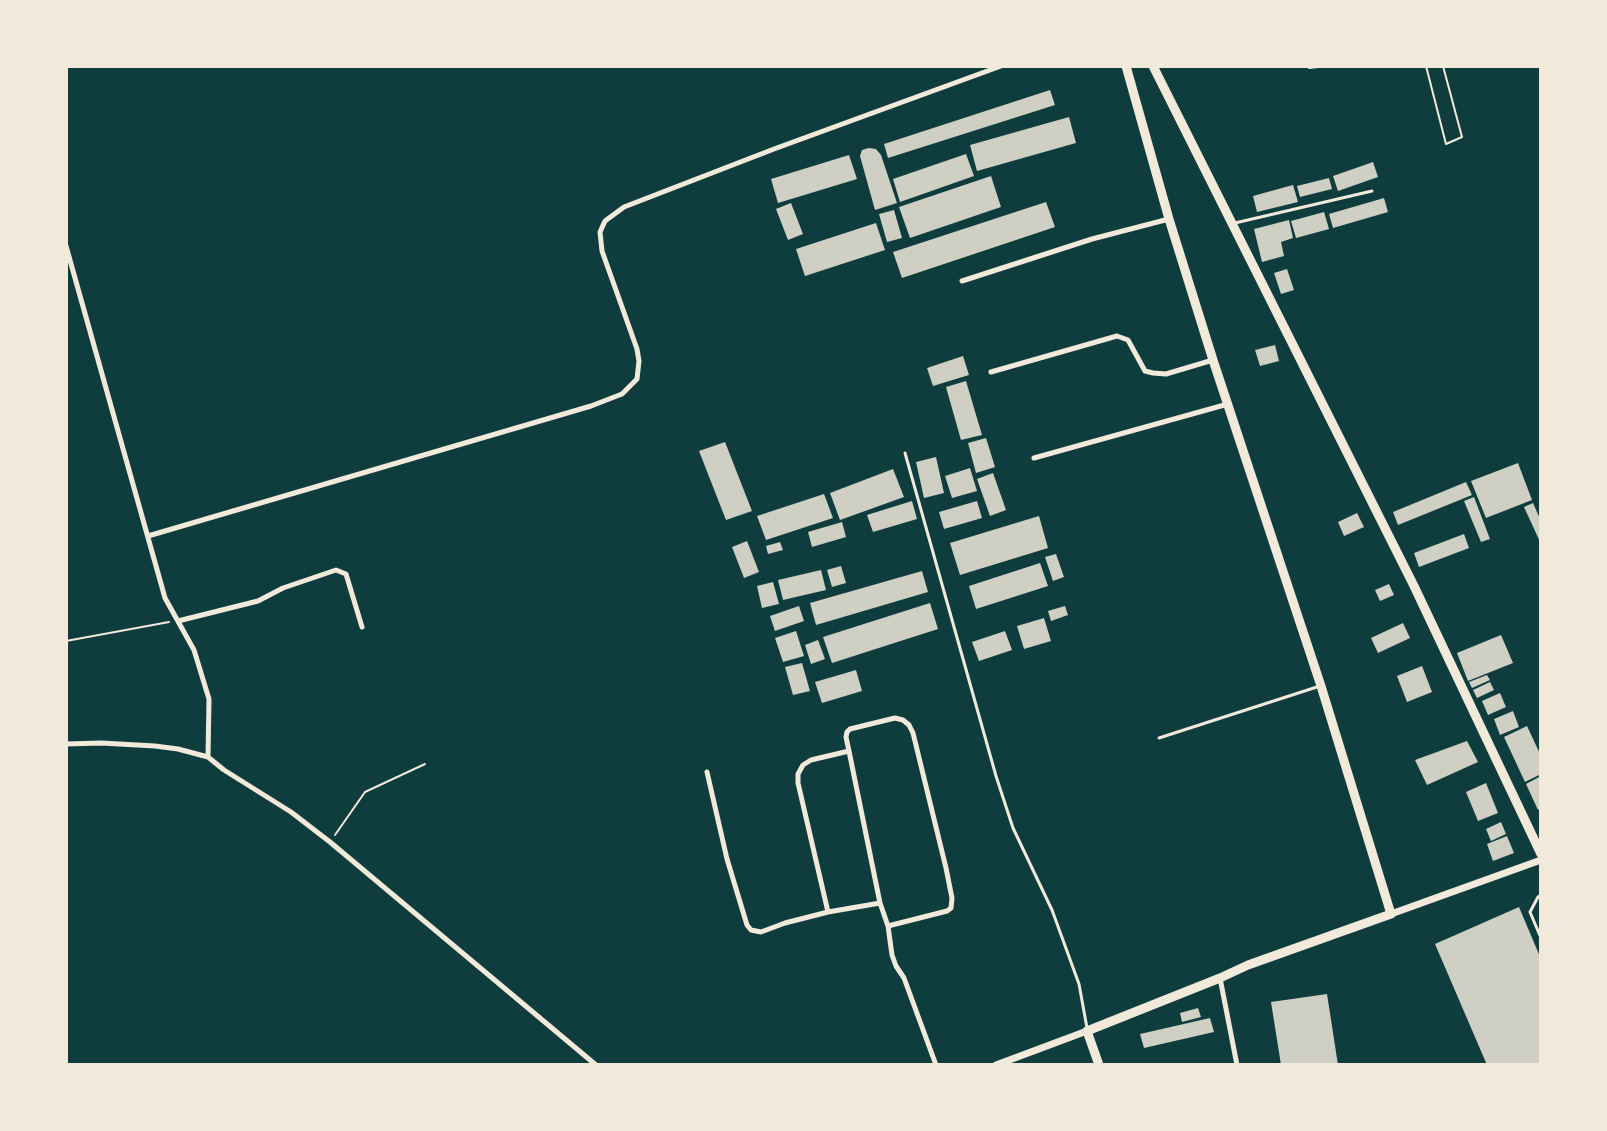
<!DOCTYPE html>
<html>
<head>
<meta charset="utf-8">
<style>
	body { margin:0 }
	#map { position:relative; width:1607px; height:1131px; overflow:hidden; background:#0f3d3e; font-family:Commissioner,sans-serif }
	canvas { display:block }
	.frame { position:absolute; inset:0; border:68px solid #f1e9da; pointer-events:none }
</style>
</head>
<body>
<div id="map">
<canvas width="1607" height="1131"></canvas>
<div class="frame"></div>
</div>
<script>
const ctx = document.querySelector('canvas').getContext('2d');
ctx.lineJoin = 'round';
function fill(path, color) { ctx.fillStyle = color; ctx.fill(path, 'evenodd'); }
const toPath = rows => new Path2D(rows.map(r => 'M' + r).join(''));
function strokePath(path, color, width, dash) { ctx.strokeStyle = color; ctx.lineWidth = width; ctx.lineCap = dash ? 'butt' : 'round'; ctx.setLineDash(dash || []); ctx.stroke(path); }
fill(toPath([
	[1050,90,1055,105,888,158,884,144],
	[1069,117,1076,143,977,171,970,145],
	[869,148,876,149,881,155,897,203,875,210,860,156,862,150],
	[966,154,974,176,900,202,893,179],
	[849,155,857,179,778,203,771,179],
	[1373,162,1378,177,1338,191,1333,176],
	[991,176,1001,207,910,238,899,207],
	[1329,178,1332,189,1300,197,1297,186],
	[1293,185,1298,202,1257,212,1253,196],
	[1384,198,1388,212,1333,228,1329,214],
	[1046,202,1055,227,902,278,893,252],
	[791,203,803,234,788,240,776,209],
	[894,210,902,238,887,242,879,214],
	[1324,212,1329,229,1296,238,1291,221],
	[1289,220,1293,238,1281,242,1284,256,1262,262,1254,229],
	[876,223,885,250,805,276,796,249],
	[1287,269,1294,290,1281,294,1274,273],
	[1275,345,1279,361,1260,366,1255,350],
	[963,356,969,375,933,386,927,368],
	[966,381,982,435,961,440,946,387],
	[986,438,995,467,976,473,968,443],
	[725,442,752,511,726,520,699,451],
	[936,457,944,493,924,498,916,462],
	[1518,463,1532,500,1486,518,1471,481],
	[970,468,977,491,952,498,945,476],
	[893,469,904,497,840,520,830,493],
	[993,473,1006,510,990,516,977,479],
	[1466,482,1472,495,1398,525,1393,512],
	[824,494,833,518,766,540,757,516],
	[1474,497,1490,539,1481,542,1464,501],
	[912,501,917,519,873,532,867,515],
	[977,501,982,518,944,529,939,512],
	[1533,503,1541,521,1541,544,1524,507],
	[1357,513,1364,527,1344,536,1338,522],
	[1039,516,1048,548,960,575,950,543],
	[842,522,846,537,812,547,808,532],
	[1464,534,1469,548,1419,567,1414,553],
	[747,541,759,572,744,578,732,547],
	[780,542,783,550,768,554,766,546],
	[1056,554,1064,577,1053,581,1045,557],
	[1040,563,1048,586,976,609,969,586],
	[841,566,846,583,832,587,827,570],
	[821,570,826,590,783,600,778,580],
	[922,571,928,592,816,625,810,603],
	[773,582,779,604,762,608,757,586],
	[1389,584,1394,595,1380,601,1375,590],
	[930,603,938,629,832,663,823,637],
	[799,606,804,621,775,631,770,616],
	[1065,606,1068,615,1051,621,1048,611],
	[1044,618,1051,641,1024,649,1017,626],
	[1403,623,1410,638,1378,653,1371,638],
	[796,631,804,656,783,662,775,638],
	[1005,631,1012,650,979,661,972,642],
	[1501,635,1513,663,1468,681,1457,653],
	[818,640,825,659,811,664,805,645],
	[802,663,810,691,793,695,785,667],
	[1422,666,1432,692,1407,702,1397,676],
	[856,670,862,691,822,703,815,682],
	[1487,675,1490,680,1472,688,1469,682],
	[1490,682,1494,690,1477,698,1473,690],
	[1500,693,1506,707,1488,715,1482,701],
	[1513,711,1519,727,1500,735,1494,719],
	[1527,726,1541,756,1541,774,1525,782,1504,737],
	[1467,741,1478,762,1427,785,1415,760],
	[1541,776,1541,808,1538,810,1526,784],
	[1486,783,1498,813,1478,821,1466,792],
	[1501,822,1506,834,1491,841,1486,829],
	[1507,836,1514,853,1493,861,1487,844],
	[1519,907,1541,959,1541,1065,1487,1065,1435,944],
	[1327,994,1338,1065,1281,1065,1271,1002],
	[1198,1008,1201,1017,1182,1022,1180,1013],
	[1210,1018,1214,1032,1144,1048,1140,1034]
]), '#cfcfc3');
strokePath(toPath([
	[1426,66,1446,144,1462,137,1443,66],
	[1309,68,1327,66],
	[66,641,169,622],
	[335,835,365,792,425,764]
]), '#f1e9da', 2);
strokePath(toPath([
	[1235,223,1372,191],
	[905,453,996,776,1013,828,1052,910,1079,984,1087,1028],
	[1159,738,1320,686],
	[1541,895,1538,897,1530,912,1541,938]
]), '#f1e9da', 3);
strokePath(toPath([
	[66,246,165,598,194,650,209,699,208,757],
	[962,281,1092,239,1169,219],
	[991,372,1117,336,1128,340,1145,371,1153,373,1166,374,1213,360],
	[1034,458,1228,404],
	[148,536,591,406,622,394,637,379,639,361,637,349,602,251,600,232,605,221,624,207,774,149,1001,66],
	[178,621,258,601,283,588,336,570,346,574,362,627],
	[66,744,101,743,155,746,178,749,208,757,224,770,291,812,330,842,596,1065],
	[849,751,846,737,847,732,850,729,895,718,903,720,909,725,913,733,946,868,952,898,951,908,947,911,888,926],
	[707,772,727,859,747,925,751,930,761,932,785,923,828,912,880,903],
	[828,912,798,783,798,774,803,765,811,760,849,751,880,903,888,926,892,955,896,966,904,978,936,1065],
	[1220,978,1237,1065]
]), '#f1e9da', 5);
strokePath(toPath([
	[1391,914,1541,860],
	[996,1065,1087,1031]
]), '#f1e9da', 7);
strokePath(toPath([
	[1153,66,1414,586,1541,854],
	[1099,1065,1087,1031,1220,978,1248,965,1391,914,1321,686,1213,360,1169,219,1126,66]
]), '#f1e9da', 9);
</script>
</body>
</html>
